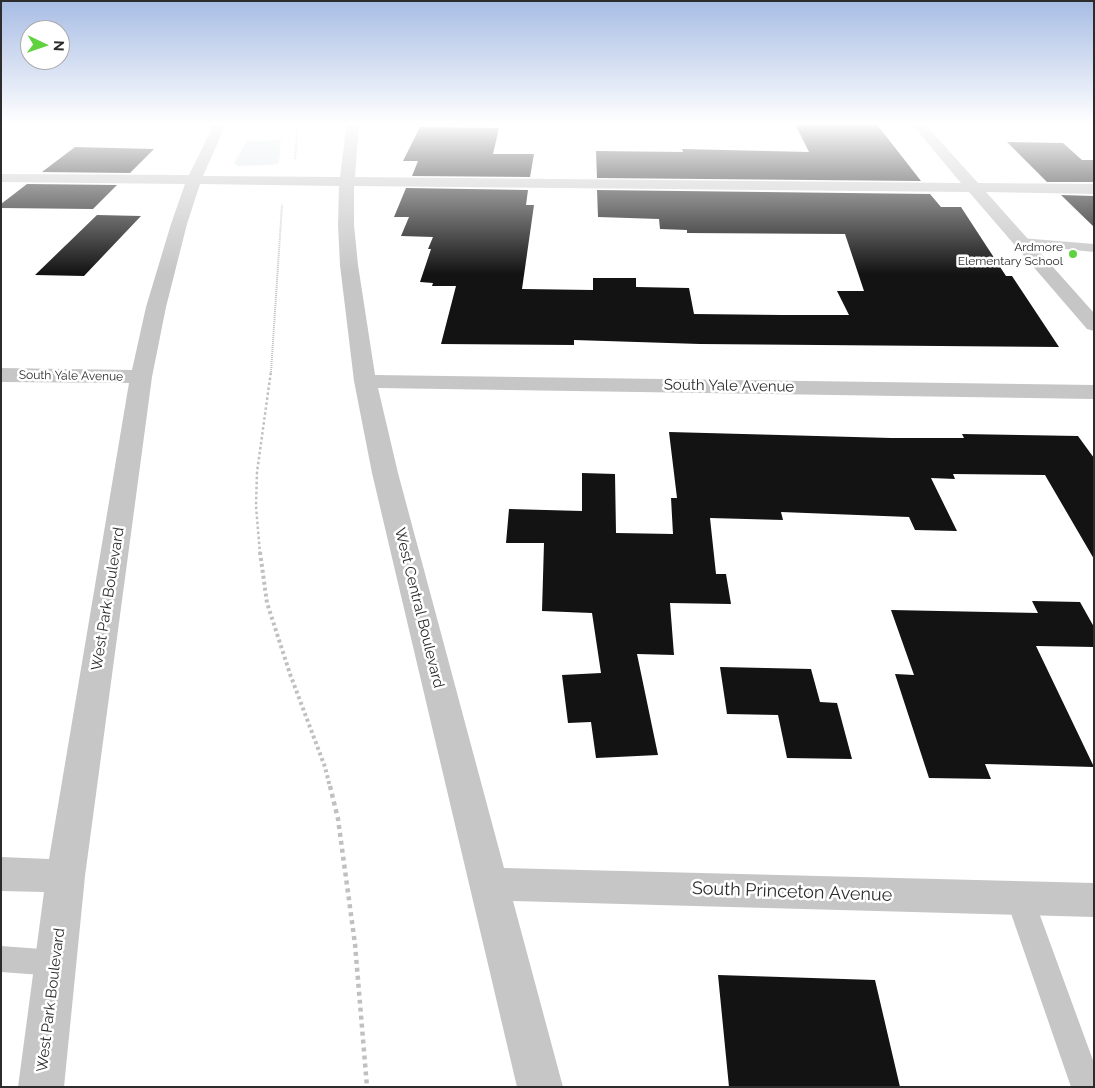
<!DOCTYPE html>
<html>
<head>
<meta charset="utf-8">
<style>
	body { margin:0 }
	#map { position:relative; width:1095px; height:1088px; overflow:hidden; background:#fff; font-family:Raleway,sans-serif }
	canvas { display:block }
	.frame { position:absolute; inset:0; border:2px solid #2c2c2c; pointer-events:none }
	.north { position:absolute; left:20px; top:20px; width:50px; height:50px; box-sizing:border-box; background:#fff; border:1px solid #ababab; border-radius:50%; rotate:93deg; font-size:14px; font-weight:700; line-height:20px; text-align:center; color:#2c2c2c }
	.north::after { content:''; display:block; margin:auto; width:18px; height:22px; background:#60d240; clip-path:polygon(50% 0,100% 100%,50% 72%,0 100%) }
</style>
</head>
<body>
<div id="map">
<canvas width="1095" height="1088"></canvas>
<div class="frame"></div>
<div class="north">N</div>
</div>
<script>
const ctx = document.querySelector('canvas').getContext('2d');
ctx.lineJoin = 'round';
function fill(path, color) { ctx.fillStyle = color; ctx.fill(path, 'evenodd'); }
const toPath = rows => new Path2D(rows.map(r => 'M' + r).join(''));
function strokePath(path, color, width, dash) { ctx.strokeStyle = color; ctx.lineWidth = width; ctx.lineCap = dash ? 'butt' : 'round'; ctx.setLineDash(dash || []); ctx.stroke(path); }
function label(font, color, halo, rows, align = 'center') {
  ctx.font = font + ' Raleway,sans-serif'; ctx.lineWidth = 5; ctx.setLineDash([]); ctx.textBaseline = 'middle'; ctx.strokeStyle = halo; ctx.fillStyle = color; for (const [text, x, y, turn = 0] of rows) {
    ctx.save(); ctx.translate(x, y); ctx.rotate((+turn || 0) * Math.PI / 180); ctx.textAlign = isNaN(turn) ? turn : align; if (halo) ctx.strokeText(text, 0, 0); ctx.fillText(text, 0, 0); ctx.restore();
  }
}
fill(toPath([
	[281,140,279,163,271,165,238,166,234,164,247,141]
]), '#dbe4e8');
fill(toPath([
	[794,122,875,122,921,181,597,178,596,151,683,152,682,149,809,152],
	[420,127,499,128,493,154,534,154,530,177,412,176,418,161,403,161],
	[1007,142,1063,143,1082,160,1094,160,1094,182,1047,182],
	[75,147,154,149,130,173,42,172],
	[27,184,117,185,93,209,1,208,1,204],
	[406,188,528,190,526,205,534,205,522,289,593,290,593,278,636,278,636,287,689,288,694,314,782,315,849,315,837,291,864,291,845,234,687,233,687,230,660,229,659,219,598,217,597,190,930,194,941,207,961,207,1006,276,1012,276,1059,347,700,344,574,340,574,345,441,344,456,286,432,286,433,283,420,282,431,249,428,249,433,237,401,236,409,217,394,217],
	[1061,195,1094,196,1094,227],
	[97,215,141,216,84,276,35,275],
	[669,432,891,438,964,438,962,434,1078,436,1094,458,1094,559,1045,475,953,474,955,479,931,478,957,531,915,530,909,517,781,512,783,520,710,518,716,574,726,574,731,604,670,603,674,655,637,654,658,755,596,758,591,722,568,723,562,675,601,673,592,613,542,611,544,543,506,543,509,509,582,511,582,473,615,474,616,533,673,534,671,498,677,498],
	[1032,601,1080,602,1094,627,1094,647,1036,646,1094,767,985,764,991,779,929,778,895,674,914,675,891,610,1038,613],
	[720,667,811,669,820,702,837,703,852,759,787,758,778,715,727,714],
	[718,975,875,980,900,1087,729,1087]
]), '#131313');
strokePath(toPath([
	[295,159,298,122],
	[271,372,282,205]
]), '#c0c0c0', 2, [1, 1]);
strokePath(toPath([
	[260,554,256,506,257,472,271,371]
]), '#c0c0c0', 2.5, [2.5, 2.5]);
strokePath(toPath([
	[260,552,267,603,290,674,325,767,330,787]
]), '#c0c0c0', 4, [3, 3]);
strokePath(toPath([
	[330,786,338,819,355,944,367,1087]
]), '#c0c0c0', 4.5, [4, 4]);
fill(toPath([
	[1021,238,1094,244,1094,252,1017,244,1015,242,1017,240,1021,238],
	[1020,887,1030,891,1034,899,1094,1063,1094,1087,1071,1087,1006,899,1010,891,1020,887],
	[1,946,55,950,65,954,69,963,65,972,55,976,1,972,1,946]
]), '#c6c6c6');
fill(toPath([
	[215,122,227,122,203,176,340,177,347,122,359,122,355,177,961,183,910,122,923,122,978,183,1094,184,1094,194,986,192,1094,313,1094,331,1087,329,969,192,354,186,354,225,358,265,375,375,1094,385,1094,399,378,388,398,473,504,868,1094,883,1094,917,513,901,563,1087,517,1087,372,473,354,381,340,265,338,225,339,186,200,184,187,224,166,307,152,377,85,876,64,1087,18,1087,44,892,1,891,1,857,49,859,129,383,1,382,1,368,132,370,146,307,171,224,185,184,1,182,1,174,189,175,215,122]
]), '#c6c6c6');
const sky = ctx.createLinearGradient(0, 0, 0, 274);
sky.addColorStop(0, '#a7bce4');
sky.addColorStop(0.45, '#fff');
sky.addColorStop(1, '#ffffff00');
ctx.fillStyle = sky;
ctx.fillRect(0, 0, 1095, 274);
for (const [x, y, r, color] of [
	[1073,254,5,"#60d240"]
]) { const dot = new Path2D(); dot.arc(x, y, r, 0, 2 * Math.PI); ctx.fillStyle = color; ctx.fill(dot); strokePath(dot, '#fff', 2); }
label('12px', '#2c2c2c', '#fff', [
	["Ardmore",1063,247],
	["Elementary School",1063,261]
], 'right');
label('12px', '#2c2c2c', '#fff', [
	["South Yale Avenue",71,376,1]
]);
label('15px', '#2c2c2c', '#fff', [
	["South Yale Avenue",729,386,1],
	["West Park Boulevard",108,599,-81],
	["West Central Boulevard",419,608,76],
	["West Park Boulevard",51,1000,-83]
]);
label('18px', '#2c2c2c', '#fff', [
	["South Princeton Avenue",792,892,2]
]);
</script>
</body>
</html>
